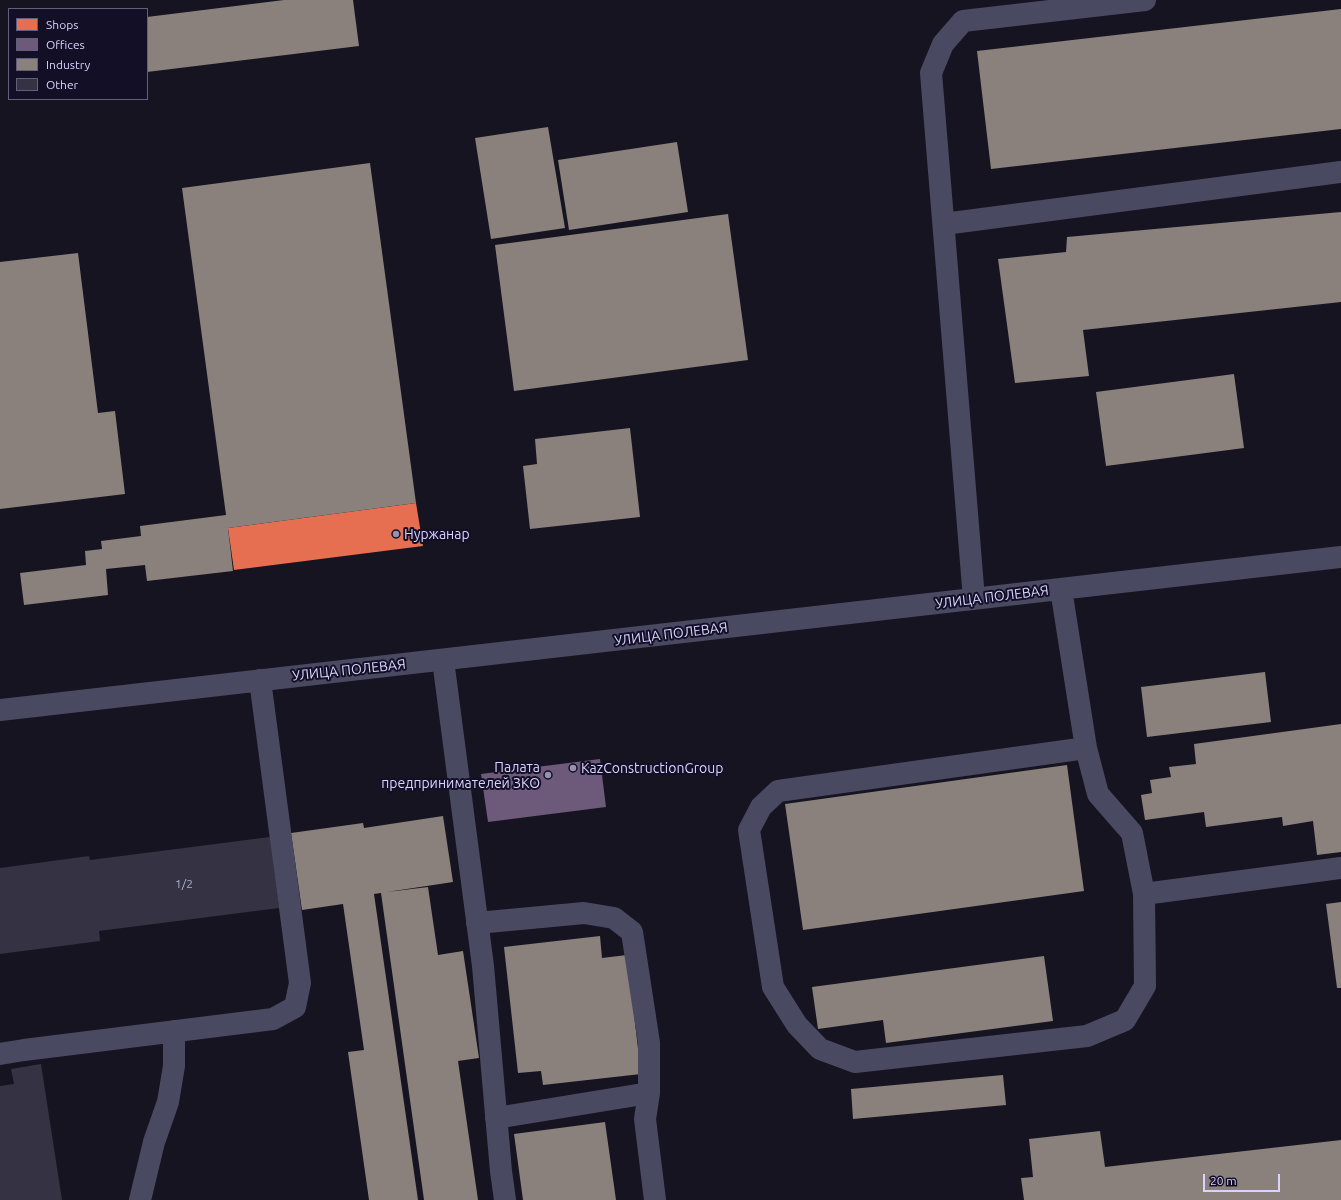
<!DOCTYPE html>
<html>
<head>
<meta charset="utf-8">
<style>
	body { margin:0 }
	#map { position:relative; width:1341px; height:1200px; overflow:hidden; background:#161421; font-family:Ubuntu,sans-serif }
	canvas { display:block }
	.legend { position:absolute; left:8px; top:8px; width:140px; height:92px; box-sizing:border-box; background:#130f26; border:1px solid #625e7d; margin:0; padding:5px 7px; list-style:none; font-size:12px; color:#d9d4ff }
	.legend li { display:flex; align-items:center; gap:8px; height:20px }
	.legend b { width:20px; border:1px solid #625e7d }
	.scale { position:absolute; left:1203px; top:1174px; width:77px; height:18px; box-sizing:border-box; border:2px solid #d9d4ff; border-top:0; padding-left:5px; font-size:12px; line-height:14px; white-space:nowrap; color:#d9d4ff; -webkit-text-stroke:3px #130f26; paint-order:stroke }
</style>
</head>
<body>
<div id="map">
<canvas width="1341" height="1200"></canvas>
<ul class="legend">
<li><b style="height:11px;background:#e76f51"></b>Shops</li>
<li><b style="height:11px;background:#6d597a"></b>Offices</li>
<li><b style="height:11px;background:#8a817c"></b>Industry</li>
<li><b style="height:11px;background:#343243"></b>Other</li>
</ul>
<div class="scale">20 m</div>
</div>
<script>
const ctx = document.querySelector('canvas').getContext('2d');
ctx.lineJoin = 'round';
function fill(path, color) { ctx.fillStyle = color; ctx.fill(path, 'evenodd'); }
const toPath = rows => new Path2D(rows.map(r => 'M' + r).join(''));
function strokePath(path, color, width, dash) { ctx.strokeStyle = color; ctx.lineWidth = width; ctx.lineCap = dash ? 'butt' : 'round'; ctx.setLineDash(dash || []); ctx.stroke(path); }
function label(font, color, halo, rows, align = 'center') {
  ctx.font = font + ' Ubuntu,sans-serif'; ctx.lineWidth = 4; ctx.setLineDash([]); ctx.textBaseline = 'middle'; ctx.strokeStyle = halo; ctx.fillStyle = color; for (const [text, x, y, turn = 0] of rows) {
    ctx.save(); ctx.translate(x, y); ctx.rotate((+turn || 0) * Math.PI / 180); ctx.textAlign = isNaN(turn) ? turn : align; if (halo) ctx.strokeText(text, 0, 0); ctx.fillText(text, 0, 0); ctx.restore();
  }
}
fill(toPath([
	[416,503,423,546,234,570,228,528]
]), '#e76f51');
fill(toPath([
	[600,759,606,807,488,822,481,774]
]), '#6d597a');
fill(toPath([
	[284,0,353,0,359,46,147,72,147,17],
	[1341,9,1341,129,991,169,977,51],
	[548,127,565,228,491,239,475,138],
	[677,142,688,212,569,230,558,160],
	[370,163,416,503,228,528,233,571,147,581,145,565,106,569,108,595,24,605,20,573,86,565,85,551,102,549,101,541,141,536,140,526,226,515,182,188],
	[1341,212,1341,302,1083,330,1089,376,1015,383,998,259,1066,252,1067,237],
	[728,214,748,360,514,391,495,245],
	[78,253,98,413,115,411,125,494,0,509,0,262],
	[1234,374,1244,448,1106,466,1096,392],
	[630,428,640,517,530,529,523,466,537,464,535,439],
	[1265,672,1271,722,1147,737,1141,687],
	[1341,724,1341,852,1317,855,1313,821,1283,826,1282,817,1206,827,1204,812,1145,820,1141,795,1152,793,1150,780,1171,777,1169,767,1196,764,1194,744],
	[1067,765,1084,891,803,930,785,804],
	[443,816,453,882,387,892,428,887,438,955,463,951,479,1058,458,1061,478,1200,424,1200,381,893,374,894,418,1200,369,1200,348,1052,364,1050,343,904,302,910,291,833,363,823,364,828],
	[1341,902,1341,988,1337,988,1326,904],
	[600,936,602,958,627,955,641,1074,543,1085,541,1071,518,1073,504,947],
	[1044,956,1053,1021,886,1043,883,1020,818,1029,812,987],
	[1003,1075,1006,1105,853,1119,851,1089],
	[605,1122,616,1200,523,1200,514,1134],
	[1100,1131,1105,1167,1341,1140,1341,1200,1024,1200,1021,1178,1033,1177,1029,1139]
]), '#8a817c');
fill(toPath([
	[270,837,279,908,99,931,100,941,0,954,0,868,89,856,90,860],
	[41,1064,62,1200,0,1200,0,1086,14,1084,11,1069]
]), '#343243');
strokePath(toPath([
	[944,224,1341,172],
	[1061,589,1086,748,1098,794,1132,833,1144,894,1145,986,1125,1020,1087,1036,855,1062,820,1049,797,1025,773,987,749,830,761,807,778,791,1086,748],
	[974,599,931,73,943,44,963,21,1145,0],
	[443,660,483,966,501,1171,505,1200],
	[0,710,1341,557],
	[1144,894,1341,868],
	[477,923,584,913,614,918,632,932,649,1043,649,1093,645,1119,655,1200],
	[0,1054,24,1050,273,1019,295,1007,300,983,260,680],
	[496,1118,649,1093],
	[140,1200,154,1142,168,1102,174,1066,174,1031]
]), '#4a4962', 22);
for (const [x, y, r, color] of [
	[396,534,4,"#9591b1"],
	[573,768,4,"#9591b1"],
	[548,775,4,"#9591b1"]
]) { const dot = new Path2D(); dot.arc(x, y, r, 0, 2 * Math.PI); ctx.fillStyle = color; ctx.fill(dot); strokePath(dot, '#130f26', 1.5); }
label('12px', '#b0acd0', null, [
	["1/2",184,884]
]);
label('14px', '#d9d4ff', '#130f26', [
	["Нуржанар",404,534],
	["Палата",540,767,"right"],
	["предпринимателей ЗКО",540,783,"right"],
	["KazConstructionGroup",581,768]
], 'left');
label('14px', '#d9d4ff', '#130f26', [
	["УЛИЦА ПОЛЕВАЯ",992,597,-7],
	["УЛИЦА ПОЛЕВАЯ",671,634,-7],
	["УЛИЦА ПОЛЕВАЯ",349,670,-6]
]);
</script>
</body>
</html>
